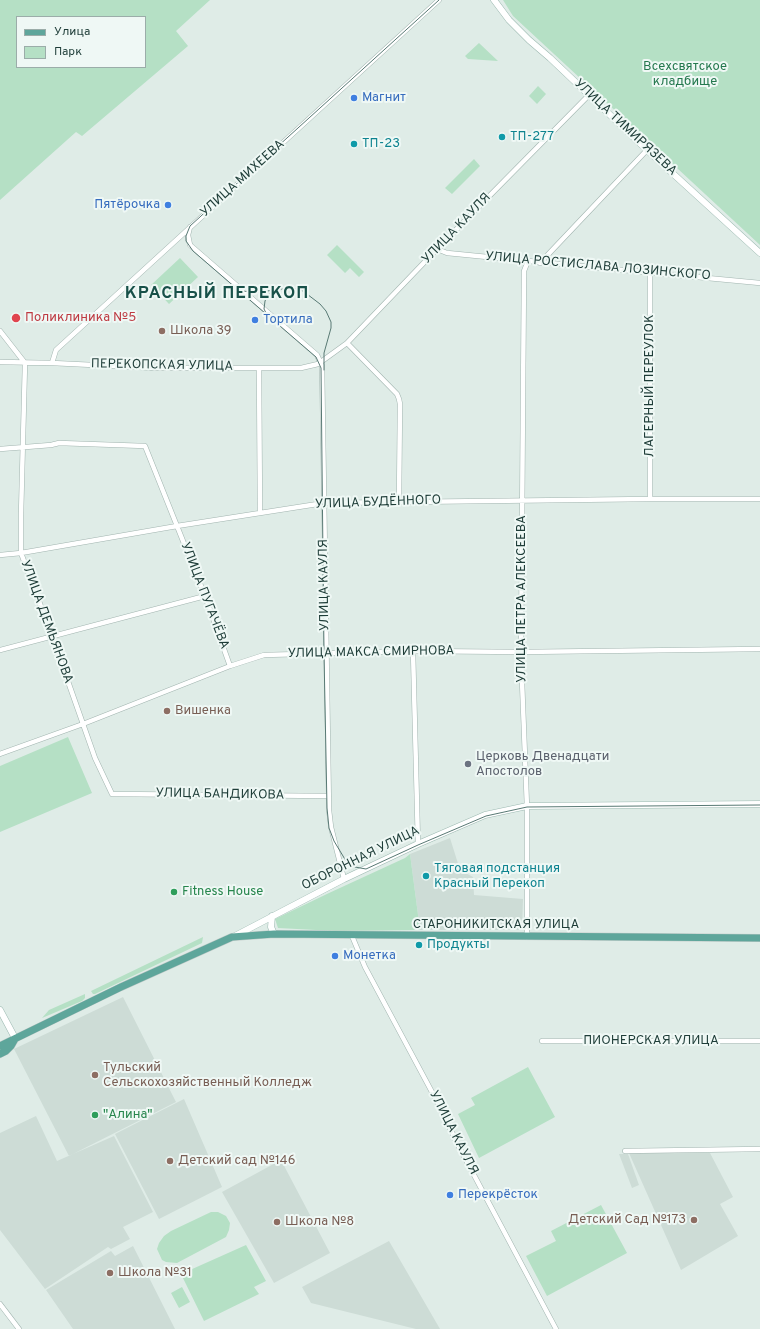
<!DOCTYPE html>
<html>
<head>
<meta charset="utf-8">
<style>
	body { margin:0 }
	#map { position:relative; width:760px; height:1329px; overflow:hidden; background:#dfece7; font-family:Overpass,sans-serif }
	canvas { display:block }
	.legend { position:absolute; left:16px; top:16px; width:130px; height:52px; box-sizing:border-box; background:#eff8f5; border:1px solid #9bada9; margin:0; padding:5px 7px; list-style:none; font-size:12px; color:#1e3d38 }
	.legend li { display:flex; align-items:center; gap:8px; height:20px }
	.legend b { width:20px; border:1px solid #9bada9 }
</style>
</head>
<body>
<div id="map">
<canvas width="760" height="1329"></canvas>
<ul class="legend">
<li><b style="height:5px;background:#5ea69b"></b>Улица</li>
<li><b style="height:11px;background:#b5e0c5"></b>Парк</li>
</ul>
</div>
<script>
const ctx = document.querySelector('canvas').getContext('2d');
ctx.lineJoin = 'round';
function fill(path, color) { ctx.fillStyle = color; ctx.fill(path, 'evenodd'); }
const toPath = rows => new Path2D(rows.map(r => 'M' + r).join(''));
function strokePath(path, color, width, dash) { ctx.strokeStyle = color; ctx.lineWidth = width; ctx.lineCap = dash ? 'butt' : 'round'; ctx.setLineDash(dash || []); ctx.stroke(path); }
function label(font, color, halo, rows, align = 'center') {
  ctx.font = font + ' Overpass,sans-serif'; ctx.lineWidth = 4; ctx.setLineDash([]); ctx.textBaseline = 'middle'; ctx.strokeStyle = halo; ctx.fillStyle = color; for (const [text, x, y, turn = 0] of rows) {
    ctx.save(); ctx.translate(x, y); ctx.rotate((+turn || 0) * Math.PI / 180); ctx.textAlign = isNaN(turn) ? turn : align; if (halo) ctx.strokeText(text, 0, 0); ctx.fillText(text, 0, 0); ctx.restore();
  }
}
fill(toPath([
	[450,838,460,870,473,877,474,895,523,899,522,930,420,930,410,854],
	[123,997,176,1102,69,1156,14,1049],
	[184,1099,222,1187,159,1219,115,1134],
	[36,1116,57,1161,114,1136,153,1212,123,1227,130,1239,111,1249,108,1247,45,1289,0,1230,0,1133],
	[629,1153,710,1153,733,1197,720,1204,738,1236,681,1270],
	[619,1154,628,1154,639,1185,632,1188],
	[281,1160,330,1253,274,1283,222,1192],
	[389,1241,440,1329,416,1329,311,1303,302,1287],
	[133,1246,175,1329,73,1329,46,1290,111,1251,115,1256]
]), '#cddcd6');
fill(toPath([
	[0,0,210,0,176,31,188,46,82,136,76,132,0,200],
	[17,17,145,17,145,67,17,67],
	[503,0,760,0,760,245,513,16],
	[479,43,498,61,468,59,465,56],
	[538,86,546,94,537,104,529,96],
	[474,159,480,166,452,194,445,188],
	[337,245,364,272,359,277,350,268,345,273,327,255],
	[180,258,198,277,169,304,151,285],
	[68,737,92,793,0,832,0,766],
	[410,854,420,930,335,931,278,928,275,919,329,893,405,858],
	[203,937,202,943,95,994,93,994,91,991],
	[85,994,85,998,82,1001,42,1018,49,1010],
	[528,1067,555,1117,479,1158,458,1114,475,1105,471,1098],
	[601,1205,627,1253,547,1296,526,1256,556,1241,551,1231],
	[211,1212,218,1212,226,1216,230,1223,229,1230,226,1237,177,1263,166,1262,162,1260,157,1249,159,1243,164,1236,171,1231],
	[246,1245,266,1281,254,1287,259,1294,204,1321,181,1274],
	[182,1287,190,1302,179,1308,171,1293]
]), '#b5e0c5');
const street = toPath([
	[190,227,188,235,190,245,317,355,322,366,329,810,331,827,344,879],
	[437,249,447,253,528,261,760,283],
	[540,263,647,150],
	[650,273,650,499],
	[0,331,25,363,21,515,21,553,52,636,95,758,112,794,328,796],
	[347,343,397,394,399,399,400,404,399,501],
	[0,362,52,363,155,368,301,368,318,364,347,343,437,249,589,95],
	[52,363,56,350,439,0],
	[259,368,260,513],
	[0,449,51,445,59,443,145,446,205,596,230,666],
	[0,555,21,553,177,526,324,503,650,499,760,499],
	[0,650,205,596],
	[413,651,418,844],
	[0,754,83,724,230,666,264,655,413,651,521,652,760,649],
	[352,936,365,967,440,1107,458,1145,556,1329],
	[527,937,527,807,521,656,524,271,528,261],
	[542,1041,760,1041],
	[625,1151,760,1149],
	[0,1304,19,1329]
]);
const secondary = toPath([
	[494,0,509,20,529,40,550,58,647,150,760,253],
	[272,916,271,927,274,934],
	[233,937,344,879,418,844,485,815,527,806,760,804],
	[0,1010,15,1038]
]);
const primary = toPath([
	[0,1046,121,987,232,937,274,934,760,938],
	[0,1054,6,1051,11,1046,15,1039]
]);
strokePath(street, '#a1b4af', 5.5);
strokePath(secondary, '#9cb9b1', 7);
strokePath(primary, '#c0c9c7', 8);
strokePath(street, '#fff', 4.5);
strokePath(secondary, '#fff', 6);
strokePath(primary, '#5ea69b', 7);
strokePath(toPath([
	[439,0,190,226,186,236,186,241,193,251,316,357,321,368,324,654,327,808,329,828,334,841,346,861,355,867,366,869,418,845,486,816,527,807,760,805],
	[244,291,254,293,274,290],
	[266,313,264,309,265,301,268,295,279,289,296,289,303,291,320,304,326,311,331,322,331,328,324,353,324,370]
]), '#587974', 1);
for (const [x, y, r, color] of [
	[354,98,4,"#3f7fe0"],
	[502,137,4,"#0f9aa8"],
	[354,144,4,"#0f9aa8"],
	[168,205,4,"#3f7fe0"],
	[16,318,5,"#e0444e"],
	[255,320,4,"#3f7fe0"],
	[162,331,4,"#8d6e63"],
	[167,711,4,"#8d6e63"],
	[468,764,4,"#6b7280"],
	[426,876,4,"#0f9aa8"],
	[174,892,4,"#2e9e5b"],
	[419,945,4,"#0f9aa8"],
	[335,956,4,"#3f7fe0"],
	[95,1075,4,"#8d6e63"],
	[95,1115,4,"#2e9e5b"],
	[170,1161,4,"#8d6e63"],
	[450,1195,4,"#3f7fe0"],
	[694,1220,4,"#8d6e63"],
	[277,1222,4,"#8d6e63"],
	[110,1273,4,"#8d6e63"]
]) { const dot = new Path2D(); dot.arc(x, y, r, 0, 2 * Math.PI); ctx.fillStyle = color; ctx.fill(dot); strokePath(dot, '#eff8f5', 1.5); }
label('13px', '#24784e', '#eff8f5', [
	["Всехсвятское",685,67],
	["кладбище",685,82]
]);
label('13px', '#366cbe', '#eff8f5', [
	["Магнит",362,98],
	["Пятёрочка",160,205,"right"],
	["Тортила",263,320],
	["Монетка",343,956],
	["Перекрёсток",458,1195]
], 'left');
label('13px', '#1e3d38', '#eff8f5', [
	["УЛИЦА ТИМИРЯЗЕВА",625,128,43],
	["УЛИЦА МИХЕЕВА",243,179,-42],
	["УЛИЦА КАУЛЯ",457,229,-46],
	["УЛИЦА РОСТИСЛАВА ЛОЗИНСКОГО",598,267,5],
	["ПЕРЕКОПСКАЯ УЛИЦА",162,366,1],
	["ЛАГЕРНЫЙ ПЕРЕУЛОК",650,386,-90],
	["УЛИЦА БУДЁННОГО",378,503,-2],
	["УЛИЦА КАУЛЯ",325,585,-91],
	["УЛИЦА ПУГАЧЁВА",204,596,69],
	["УЛИЦА ПЕТРА АЛЕКСЕЕВА",522,599,-90],
	["УЛИЦА ДЕМЬЯНОВА",46,622,70],
	["УЛИЦА МАКСА СМИРНОВА",371,653,-1],
	["УЛИЦА БАНДИКОВА",220,795,1],
	["ОБОРОННАЯ УЛИЦА",361,859,-26],
	["СТАРОНИКИТСКАЯ УЛИЦА",496,925],
	["ПИОНЕРСКАЯ УЛИЦА",651,1041],
	["УЛИЦА КАУЛЯ",453,1133,63]
]);
label('13px', '#0d838f', '#eff8f5', [
	["ТП-277",510,137],
	["ТП-23",362,144],
	["Тяговая подстанция",434,869],
	["Красный Перекоп",434,884],
	["Продукты",427,945]
], 'left');
label('13px', '#be3a42', '#eff8f5', [
	["Поликлиника №5",25,318]
], 'left');
label('13px', '#785e54', '#eff8f5', [
	["Школа 39",170,331],
	["Вишенка",175,711],
	["Тульский",103,1068],
	["Сельскохозяйственный Колледж",103,1083],
	["Детский сад №146",178,1161],
	["Детский Сад №173",686,1220,"right"],
	["Школа №8",285,1222],
	["Школа №31",118,1273]
], 'left');
label('13px', '#5b616d', '#eff8f5', [
	["Церковь Двенадцати",476,757],
	["Апостолов",476,772]
], 'left');
label('13px', '#27864d', '#eff8f5', [
	["Fitness House",182,892],
	["\"Алина\"",103,1115]
], 'left');
ctx.letterSpacing = '1px';
label('bold 17px', '#185149', '#eff8f5', [
	["КРАСНЫЙ ПЕРЕКОП",217,295]
]);
ctx.letterSpacing = '0px';
</script>
</body>
</html>
